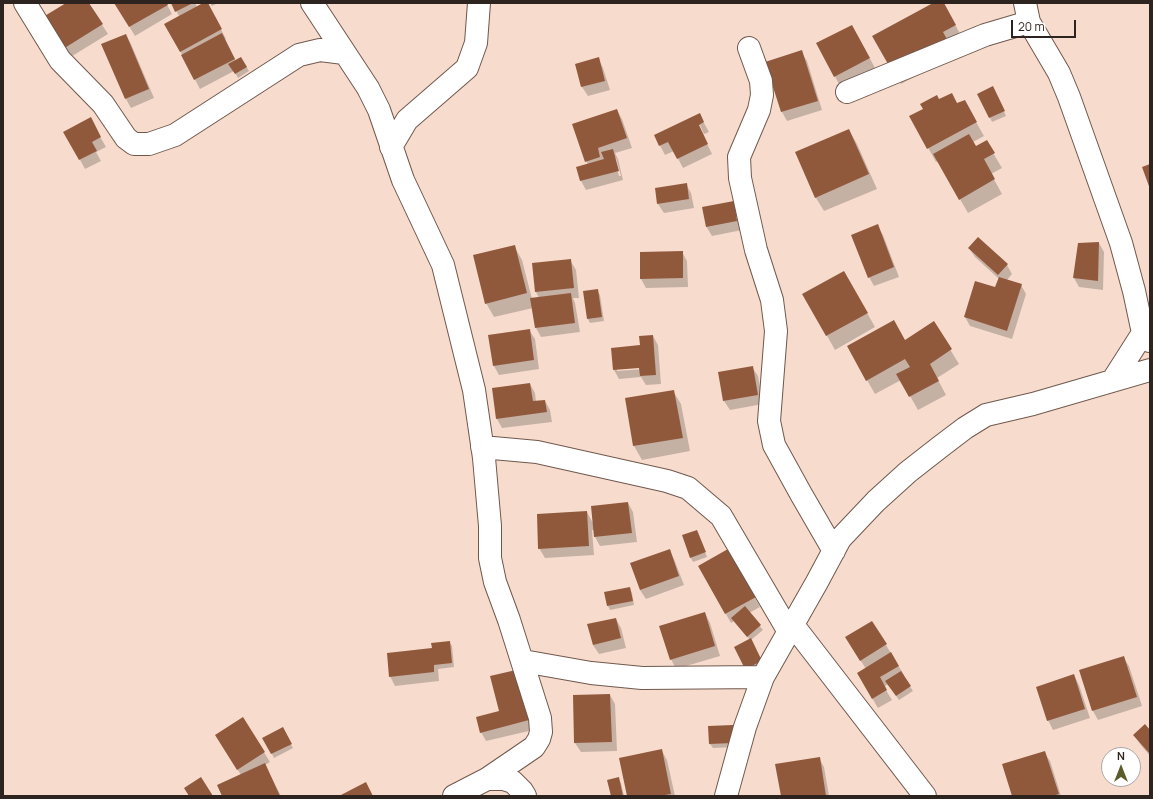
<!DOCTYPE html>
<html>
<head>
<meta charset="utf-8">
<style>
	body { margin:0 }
	#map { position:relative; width:1153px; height:799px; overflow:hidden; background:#f7dcce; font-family:Manrope,sans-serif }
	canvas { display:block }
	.frame { position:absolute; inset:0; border:4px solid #2e241f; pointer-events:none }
	.north { position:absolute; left:1101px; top:747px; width:40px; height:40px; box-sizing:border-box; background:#fff; border:1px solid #aba7a5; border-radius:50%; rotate:0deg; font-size:11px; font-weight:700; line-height:16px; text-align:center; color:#2e241f }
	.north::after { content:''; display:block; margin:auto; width:14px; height:18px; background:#5a5c29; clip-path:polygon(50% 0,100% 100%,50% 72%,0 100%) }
	.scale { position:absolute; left:1011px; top:20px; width:65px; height:18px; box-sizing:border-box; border:2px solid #2e241f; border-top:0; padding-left:5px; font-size:12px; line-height:14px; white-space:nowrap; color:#2e241f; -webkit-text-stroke:3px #fff; paint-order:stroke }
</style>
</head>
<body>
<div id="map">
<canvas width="1153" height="799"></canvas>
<div class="frame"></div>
<div class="north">N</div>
<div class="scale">20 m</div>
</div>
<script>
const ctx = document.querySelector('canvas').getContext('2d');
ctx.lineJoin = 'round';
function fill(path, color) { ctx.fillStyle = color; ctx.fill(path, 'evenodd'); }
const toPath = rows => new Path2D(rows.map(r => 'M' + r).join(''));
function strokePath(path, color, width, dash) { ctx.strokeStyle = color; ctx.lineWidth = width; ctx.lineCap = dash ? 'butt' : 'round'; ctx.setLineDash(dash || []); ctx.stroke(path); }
fill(toPath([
	[68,3,88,3,108,34,69,58,49,27],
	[115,3,166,3,172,14,135,36],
	[172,3,195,3,197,7,207,3,226,39,224,40,236,61,241,58,249,71,238,78,234,71,200,89,166,24,179,16],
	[210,3,218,3,212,6],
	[935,3,943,3,963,39,955,55,901,84,893,71],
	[126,35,131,44,154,98,131,108,126,99],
	[857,35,875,68,840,86,818,44],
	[801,52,807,61,822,110,787,121,782,112,766,63],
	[598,58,603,68,610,90,588,96,582,87,576,64],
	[995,92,1006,116,992,122,979,94],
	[939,100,957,105,972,115,984,136,973,142,976,147,986,141,1002,168,991,174,1002,194,968,213,938,161,936,162,911,117],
	[617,110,622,119,632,148,615,153,618,159,623,180,586,190,581,181,578,167,588,165,573,124],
	[614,158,616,158,621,176,619,176],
	[699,114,709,132,704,134,700,125,698,125,712,154,683,168,674,151,665,155,655,136],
	[95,128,106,147,96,152,101,161,85,169,65,132],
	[849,130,857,144,877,189,824,211,816,198,796,153],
	[686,184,691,193,694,208,664,213,658,204,656,189],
	[734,202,739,212,742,230,712,236,706,226],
	[877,226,883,235,899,277,874,286,869,277],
	[978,239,1007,265,1012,274,1007,280,1021,285,1026,294,1012,339,970,326,965,317,996,289,999,279,975,257,969,248],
	[1099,243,1104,252,1103,290,1079,287,1074,278],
	[514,246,522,260,532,299,539,298,536,292,533,264,570,260,576,270,579,298,573,298,575,303,580,332,541,337,536,328,533,308,494,317,486,303],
	[682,252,687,261,688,287,646,288,641,279],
	[844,272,875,327,835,350,804,295],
	[597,290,600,295,604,321,590,323,588,319,584,292],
	[934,323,959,364,937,378,946,395,918,410,901,380,875,394,848,347,905,341],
	[529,330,535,339,539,369,499,375,494,366],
	[653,336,658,345,661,384,646,385,641,377,619,379,614,370],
	[644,367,644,369,617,371,617,369],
	[752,367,758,376,763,404,730,410,724,401],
	[530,384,535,393,536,402,545,401,550,410,552,422,502,428,497,419],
	[673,391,681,404,690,451,642,460,634,446,626,399],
	[628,503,633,512,637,542,600,546,595,537,594,530,592,530,594,555,545,558,539,548,587,512,594,525],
	[697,531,707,557,693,562,691,558],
	[669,550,674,559,684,585,646,599,640,590,631,564],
	[728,550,760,607,749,613,763,630,751,640,763,666,748,673,750,640,734,621,731,623,699,566],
	[630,589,632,593,634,605,610,610,608,606],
	[705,613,710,623,720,656,676,669,671,659],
	[616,619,621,628,626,648,599,654,593,645,589,625],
	[449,642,452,646,454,667,438,669,439,681,395,686,390,676,431,649],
	[886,645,904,675,903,676,913,691,899,700,888,684,884,687,892,700,878,708,858,674,866,669,852,647],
	[1123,657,1129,666,1142,706,1098,720,1093,711,1080,671],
	[1074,675,1079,685,1090,718,1053,730,1048,720],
	[521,680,533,730,486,741,481,732,500,712],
	[610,695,615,704,617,751,581,752,575,743],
	[243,719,270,762,265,765,281,796,223,796,241,775,222,745],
	[732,726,735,730,735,747,713,748,710,744,709,727],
	[282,729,293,748,274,758,264,738],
	[1150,731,1150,756,1140,744,1134,735],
	[662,751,667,760,675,796,628,796],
	[1044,752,1050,761,1061,796,1013,796],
	[819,758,824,767,829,796,782,796],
	[618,779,621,783,624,796,612,796]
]), '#0003');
fill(toPath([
	[66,3,89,3,103,24,63,49,43,17],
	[114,3,167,3,168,5,129,27],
	[171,3,193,3,175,12],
	[203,3,208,3,222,29,180,52,164,24],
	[933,3,944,3,956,25,943,32,948,41,892,71,872,36],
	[852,25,870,58,834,77,816,43],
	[222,33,235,59,194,80,181,55],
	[126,34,149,89,125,99,101,44],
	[802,50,818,101,781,112,765,62],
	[241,57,247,67,235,74,228,64],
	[599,57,605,81,581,87,575,64],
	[993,86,1005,111,989,118,977,94],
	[952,93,957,103,965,100,977,122,927,149,909,116,923,109,920,104,937,95,939,99],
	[617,109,627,138,598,148,600,157,585,162,572,124],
	[700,113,704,122,699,125,708,144,677,159,668,142,659,146,654,135],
	[91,117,101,137,92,142,97,151,79,160,63,132],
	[849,129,869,174,815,198,795,152],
	[969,134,976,146,987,140,995,153,984,159,995,179,959,200,933,154],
	[613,149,619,171,580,181,576,167,604,159,601,152],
	[1150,164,1150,189,1142,167],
	[687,183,689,199,657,204,655,188],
	[734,201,737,221,706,227,702,207],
	[878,224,894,267,868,278,851,235],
	[978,237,1008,264,998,275,968,248],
	[1099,242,1098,281,1073,278,1078,243],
	[515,245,527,293,485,304,473,255],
	[683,251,683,278,640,279,640,252],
	[571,259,574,288,535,292,532,263],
	[844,271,868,313,826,336,802,294],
	[999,277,1022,284,1007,331,964,317,975,281,995,287],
	[598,289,602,317,587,319,583,291],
	[571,293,575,323,535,328,530,298],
	[894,320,905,340,934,321,952,349,930,364,939,381,909,397,896,374,910,367,905,359,866,381,847,346],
	[530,329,534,360,493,366,488,335],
	[653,335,656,375,640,376,639,368,613,370,611,348,640,345,639,336],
	[753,366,758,395,723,401,718,372],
	[530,383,533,401,545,400,547,412,496,419,492,388],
	[674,390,683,438,633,446,625,398],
	[628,502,632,533,594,537,591,506],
	[587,511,589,546,538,549,537,514],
	[697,530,706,552,690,558,682,535],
	[670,549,679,576,640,590,630,563],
	[728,549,756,597,725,614,698,566],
	[630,587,633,601,607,606,604,592],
	[745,606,761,625,747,637,731,618],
	[705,612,715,646,670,660,659,626],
	[616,618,621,638,593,645,587,624],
	[872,621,887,644,860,661,845,637],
	[751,638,762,661,745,669,734,647],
	[450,641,452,663,434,665,434,672,389,677,387,653,432,648,431,643],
	[891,652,899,666,880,677,887,690,872,699,857,673],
	[1124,656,1137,697,1092,711,1079,670],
	[516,670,529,720,480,733,476,717,499,711,490,676],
	[901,671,911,686,896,696,885,681],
	[1074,674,1085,709,1047,721,1036,687],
	[610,694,612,742,574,743,573,695],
	[243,717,265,752,237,770,215,735],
	[1145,724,1150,730,1150,754,1133,735],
	[733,725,734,743,709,744,708,726],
	[283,727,292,744,271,754,262,738],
	[662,749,671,794,659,796,627,796,619,758],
	[1045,751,1059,794,1053,796,1012,796,1002,764],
	[820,757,826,796,781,796,775,764],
	[265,763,280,796,222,796,217,785],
	[201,777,213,796,189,796,184,788],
	[619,777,623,796,611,796,607,780],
	[366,782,373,796,339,796]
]), '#91593c');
const minor = toPath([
	[25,3,60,60,103,104,126,138,134,144,149,144,175,135,299,55,320,50,344,53],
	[312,3,368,88,379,110,403,180,443,265,474,390,484,458,490,526,490,558,495,582,509,620,540,718,541,732,539,739,534,747,487,779,454,796],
	[1025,3,1029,22,1059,73,1069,97,1121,243,1134,291,1143,333,1150,341],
	[749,48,761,81,762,95,759,110,739,157,740,178,756,250,772,300,776,331,769,421,774,445,801,494,834,551],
	[847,92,985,35,1029,22],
	[391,147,407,120,467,68,476,43,479,3],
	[1113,380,1143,333],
	[482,447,537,452,667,481,688,488,721,516,789,632],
	[793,625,925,796],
	[523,661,591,673,642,678,763,677],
	[487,779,504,779,513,782,522,791,525,796],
	[726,796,745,727,763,677,817,582,840,539,876,501,908,472,940,447,965,428,986,415,1033,404,1150,370]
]);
strokePath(minor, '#70584d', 24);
strokePath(minor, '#fff', 22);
</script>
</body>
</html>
